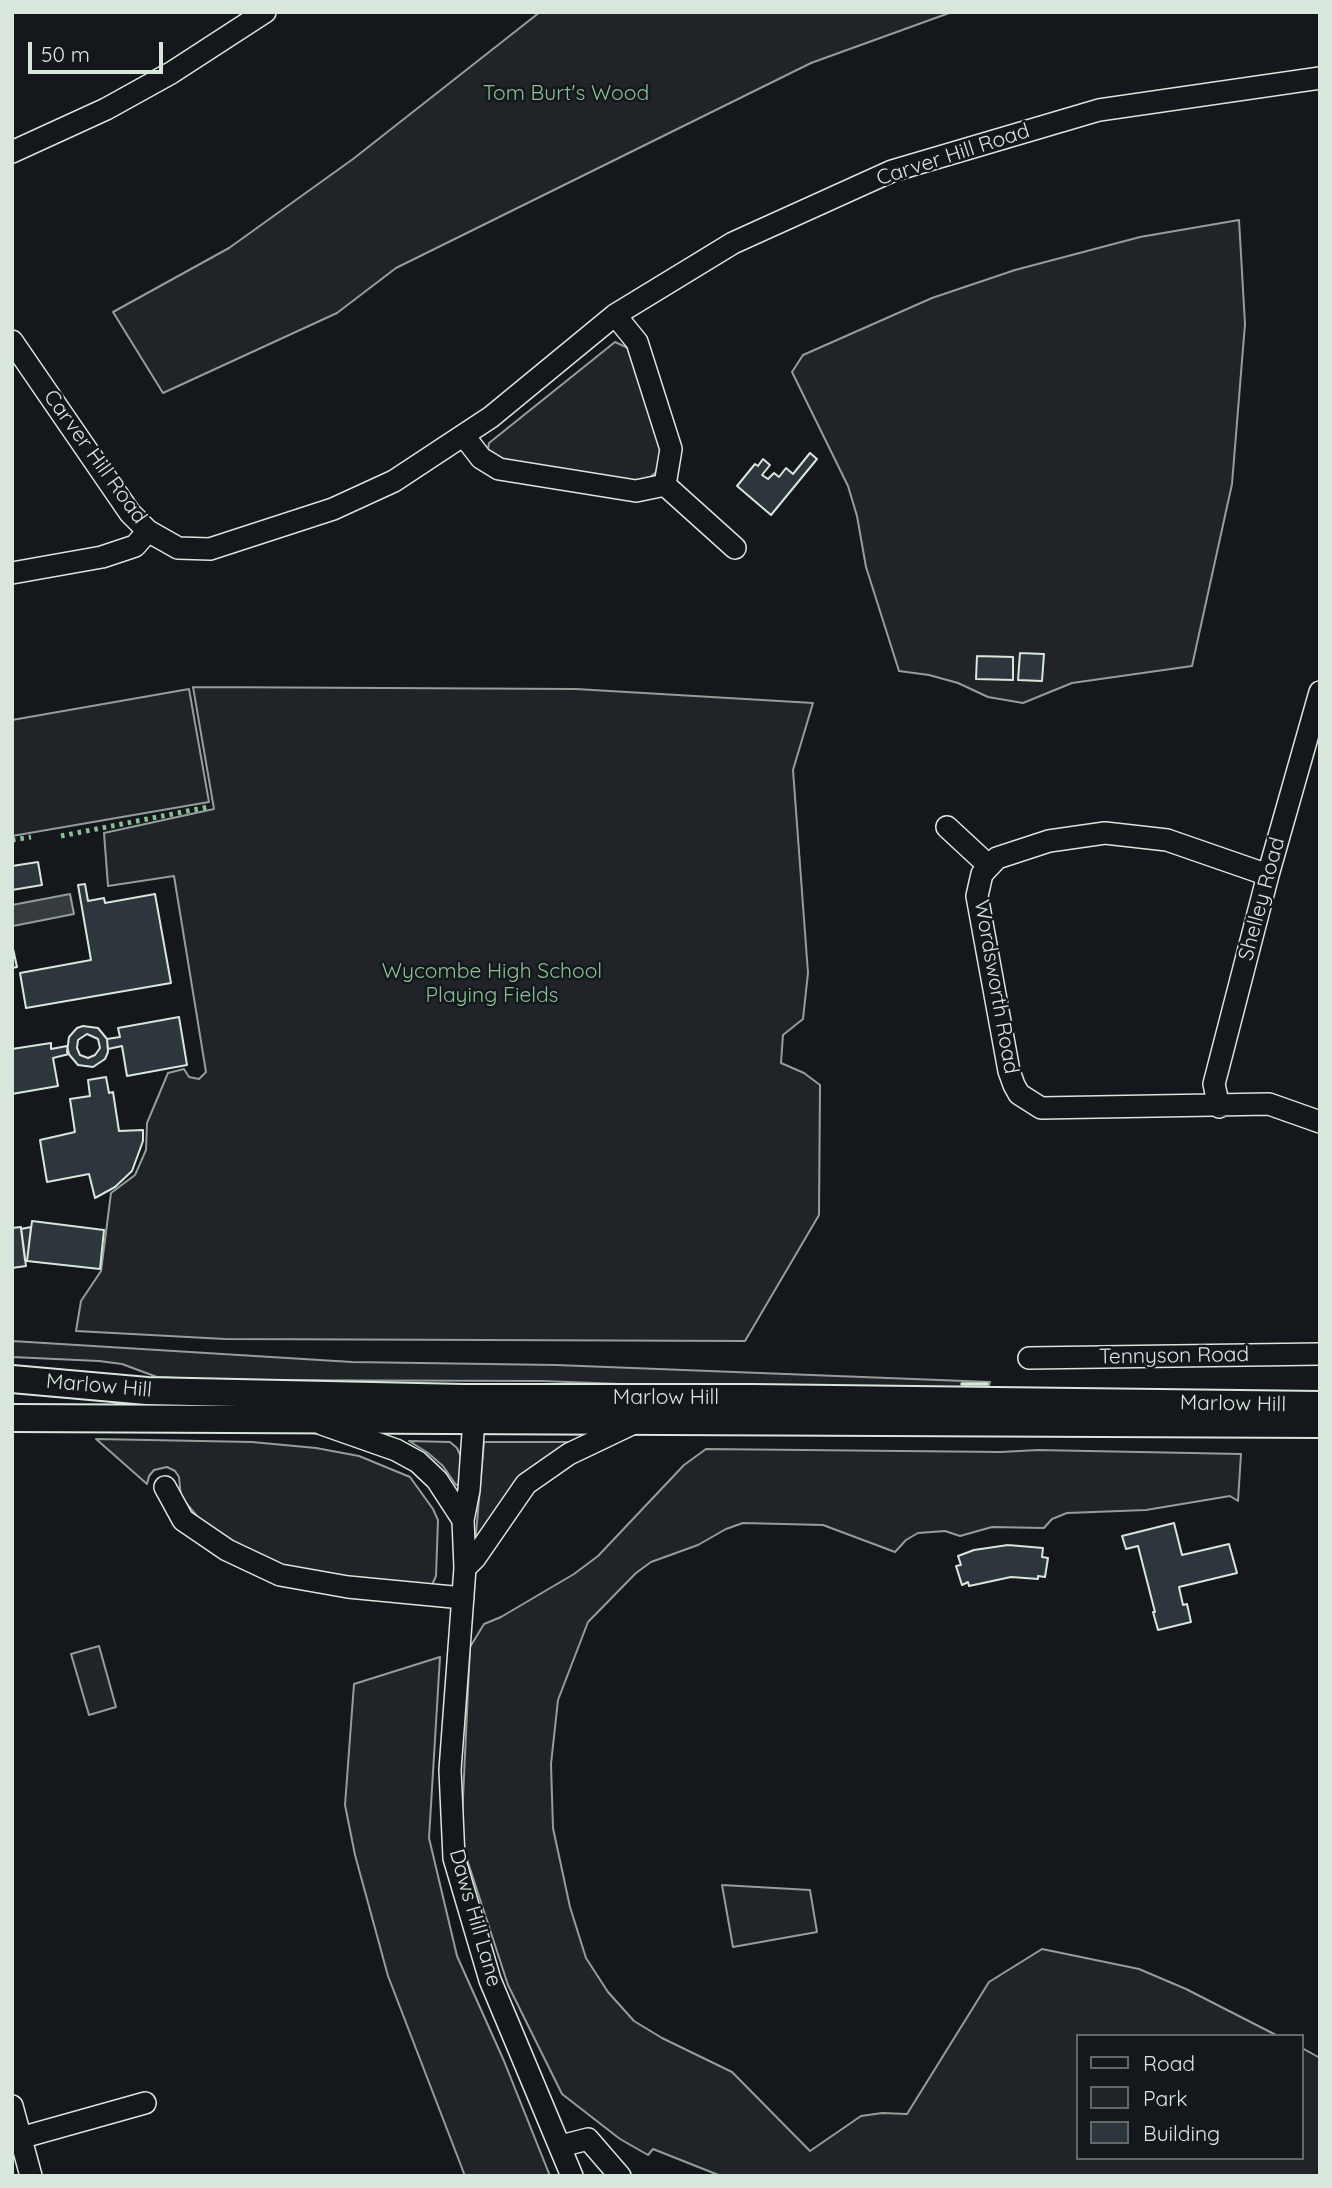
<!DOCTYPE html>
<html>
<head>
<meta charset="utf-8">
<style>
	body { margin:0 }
	#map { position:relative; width:1332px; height:2188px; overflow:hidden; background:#14181c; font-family:Quicksand,sans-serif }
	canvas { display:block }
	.frame { position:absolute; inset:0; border:14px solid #d8e6dc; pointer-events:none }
	.legend { position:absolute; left:1076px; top:2034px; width:228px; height:126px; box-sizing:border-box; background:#14181c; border:2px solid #626a69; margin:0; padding:9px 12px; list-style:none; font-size:21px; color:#d8e6dc }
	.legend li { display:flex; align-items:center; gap:14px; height:35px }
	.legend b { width:35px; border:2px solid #626a69 }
	.scale { position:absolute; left:28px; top:42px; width:135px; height:32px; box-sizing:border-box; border:4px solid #d8e6dc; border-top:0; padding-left:9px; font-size:21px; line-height:24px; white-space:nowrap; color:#d8e6dc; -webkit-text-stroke:5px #14181c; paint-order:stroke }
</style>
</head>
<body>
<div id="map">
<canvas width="1332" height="2188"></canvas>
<div class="frame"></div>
<ul class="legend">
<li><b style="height:9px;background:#14181c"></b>Road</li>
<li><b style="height:19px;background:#202428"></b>Park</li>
<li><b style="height:19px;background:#2c363c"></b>Building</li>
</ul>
<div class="scale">50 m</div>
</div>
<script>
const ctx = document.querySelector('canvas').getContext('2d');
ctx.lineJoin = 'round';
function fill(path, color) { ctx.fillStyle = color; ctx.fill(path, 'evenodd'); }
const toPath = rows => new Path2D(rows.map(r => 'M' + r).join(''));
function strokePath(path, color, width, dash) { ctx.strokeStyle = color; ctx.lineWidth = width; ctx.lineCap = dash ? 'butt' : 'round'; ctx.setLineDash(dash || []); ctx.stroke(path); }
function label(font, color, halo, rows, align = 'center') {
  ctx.font = font + ' Quicksand,sans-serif'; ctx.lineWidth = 5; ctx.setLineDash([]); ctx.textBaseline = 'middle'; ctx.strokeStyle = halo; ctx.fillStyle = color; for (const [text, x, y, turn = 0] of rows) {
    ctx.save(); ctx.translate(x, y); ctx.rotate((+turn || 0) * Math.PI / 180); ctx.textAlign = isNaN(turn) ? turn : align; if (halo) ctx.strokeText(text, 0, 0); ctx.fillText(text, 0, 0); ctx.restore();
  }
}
const green = toPath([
	[540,12,952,12,811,63,396,268,337,313,163,393,113,312,229,248,353,159,540,12],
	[1239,220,1245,324,1232,484,1192,666,1072,683,1023,703,988,697,958,683,929,675,899,671,866,567,857,516,848,486,792,372,803,355,932,298,1015,270,1140,237,1239,220],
	[615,342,628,348,636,355,664,461,655,473,643,483,634,485,494,457,488,449,489,443,615,342],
	[193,687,576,689,813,703,793,770,808,973,803,1019,783,1035,781,1063,804,1073,820,1085,819,1215,745,1341,225,1339,76,1331,81,1301,101,1271,111,1193,135,1175,146,1150,147,1123,168,1073,184,1069,189,1077,199,1079,206,1072,174,876,108,886,104,833,214,809,193,687],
	[189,689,209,802,12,836,12,720,189,689],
	[12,1341,352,1362,556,1365,990,1382,988,1388,672,1386,542,1381,221,1380,157,1377,122,1364,99,1361,12,1357,12,1341],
	[96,1439,252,1442,316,1448,359,1456,410,1477,433,1509,438,1520,436,1576,432,1585,399,1585,287,1569,244,1555,207,1528,181,1497,179,1477,175,1471,167,1467,154,1470,149,1476,147,1484,96,1439],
	[409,1441,450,1442,457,1448,462,1459,460,1484,456,1485,443,1466,428,1453,409,1441],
	[484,1442,573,1442,475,1545,484,1442],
	[706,1449,1001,1452,1038,1450,1241,1454,1238,1501,1230,1496,1146,1510,1067,1513,1052,1519,1044,1528,992,1527,960,1536,945,1531,918,1533,906,1540,895,1552,823,1525,743,1523,726,1529,698,1545,651,1562,636,1573,588,1622,558,1700,551,1764,553,1828,570,1907,586,1958,608,1992,634,2021,662,2038,732,2072,810,2151,861,2116,882,2113,907,2114,989,1982,1042,1949,1139,1969,1186,1989,1278,2036,1078,2036,1078,2158,1302,2158,1302,2048,1320,2058,1320,2176,721,2176,653,2149,648,2155,620,2139,562,2094,508,1985,461,1841,470,1647,484,1624,501,1617,574,1574,598,1556,684,1465,706,1449],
	[99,1646,116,1707,89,1715,71,1654,99,1646],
	[440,1657,429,1838,457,1956,504,2061,550,2176,465,2176,388,1976,355,1855,345,1805,354,1684,440,1657],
	[722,1885,810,1890,817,1932,733,1947,722,1885]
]);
fill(green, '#202428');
strokePath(green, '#939e99', 2);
const water = toPath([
	[70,894,74,914,13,926,12,905,70,894]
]);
fill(water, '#363b3e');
strokePath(water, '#939e99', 2);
const building = toPath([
	[810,453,817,459,771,515,737,486,755,464,758,466,763,459,770,465,762,475,768,479,774,473,779,477,786,468,793,474,810,453],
	[1020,653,1044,654,1042,681,1018,680,1020,653],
	[977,656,1013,657,1013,680,976,679,977,656],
	[38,862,42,885,12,890,12,866,38,862],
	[85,884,88,901,104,898,105,903,155,894,171,983,26,1008,20,973,91,960,78,885,85,884],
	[12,944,17,967,12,968,12,944],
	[179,1017,187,1065,127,1076,122,1046,108,1049,107,1039,120,1037,118,1028,179,1017],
	[83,1026,98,1028,107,1039,108,1052,105,1059,93,1067,78,1065,67,1052,69,1037,77,1028,83,1026],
	[87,1034,98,1039,100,1048,95,1055,88,1058,80,1055,77,1048,78,1040,87,1034],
	[51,1043,51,1049,67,1046,69,1054,53,1058,58,1086,12,1094,12,1049,51,1043],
	[106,1077,109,1093,113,1092,119,1131,143,1130,143,1141,132,1171,115,1187,95,1198,89,1174,47,1182,40,1140,75,1132,70,1099,90,1096,88,1080,106,1077],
	[32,1221,104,1230,100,1269,27,1261,32,1221],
	[21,1227,26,1266,12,1268,12,1228,21,1227],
	[31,1227,27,1261,25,1260,21,1229,31,1227],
	[1174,1523,1182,1555,1229,1544,1237,1573,1179,1587,1183,1605,1187,1604,1191,1622,1158,1630,1153,1612,1155,1612,1138,1546,1126,1549,1122,1536,1174,1523],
	[1008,1545,1043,1548,1042,1557,1048,1558,1045,1577,1038,1576,1038,1579,1011,1577,969,1586,968,1582,962,1585,956,1566,961,1565,958,1556,974,1550,1008,1545]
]);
fill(building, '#2c363c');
strokePath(building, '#d8e6dc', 2);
const minor = toPath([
	[12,152,106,109,171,73,265,12],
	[615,315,637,342,671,449,665,485,735,548],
	[12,341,130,513,148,531,178,548,210,549,333,509,394,481,491,417,615,315,733,243,892,171,1099,110,1320,78],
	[464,436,481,458,499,469,636,491,665,485],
	[12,573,102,557,135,546,148,531],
	[947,827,988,865],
	[1268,875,1167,840,1105,833,1049,841,997,858,982,874,977,896,1009,1071,1014,1085,1019,1094,1041,1108,1269,1104,1320,1122],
	[1219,1107,1214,1084,1268,875,1320,692],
	[1029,1358,1320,1354],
	[467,1406,474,1419,469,1490,463,1520,465,1568,450,1770,454,1858,490,1980,572,2176],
	[322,1424,396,1450,418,1462,437,1480,463,1520],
	[165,1487,183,1520,227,1550,280,1575,348,1587,463,1598],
	[465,1568,475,1558,526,1484,569,1454,636,1422],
	[12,2106,31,2176],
	[20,2138,145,2103],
	[561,2146,588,2139,620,2176]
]);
const major = toPath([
	[12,1379,147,1391,463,1398,753,1398,1320,1405],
	[12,1418,1320,1424]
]);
strokePath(minor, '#d8e6dc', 24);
strokePath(major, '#d8e6dc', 30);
strokePath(minor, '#14181c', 21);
strokePath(major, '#14181c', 26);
strokePath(toPath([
	[61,836,208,807],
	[12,840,31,837]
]), '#8ac095', 5, [3.5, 5]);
strokePath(toPath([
	[962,1384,987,1384]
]), '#d8e6dc', 3.5);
label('21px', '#8ac095', '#14181c', [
	["Tom Burt's Wood",566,94],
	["Wycombe High School",492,972],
	["Playing Fields",492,996]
]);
label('21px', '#d8e6dc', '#14181c', [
	["Carver Hill Road",953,155,-18],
	["Carver Hill Road",95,457,54],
	["Shelley Road",1262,899,-75],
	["Wordsworth Road",996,987,80],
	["Tennyson Road",1174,1356,-1],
	["Marlow Hill",99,1386,5],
	["Marlow Hill",666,1398],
	["Marlow Hill",1233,1404,1],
	["Daws Hill Lane",475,1918,74]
]);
</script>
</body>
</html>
